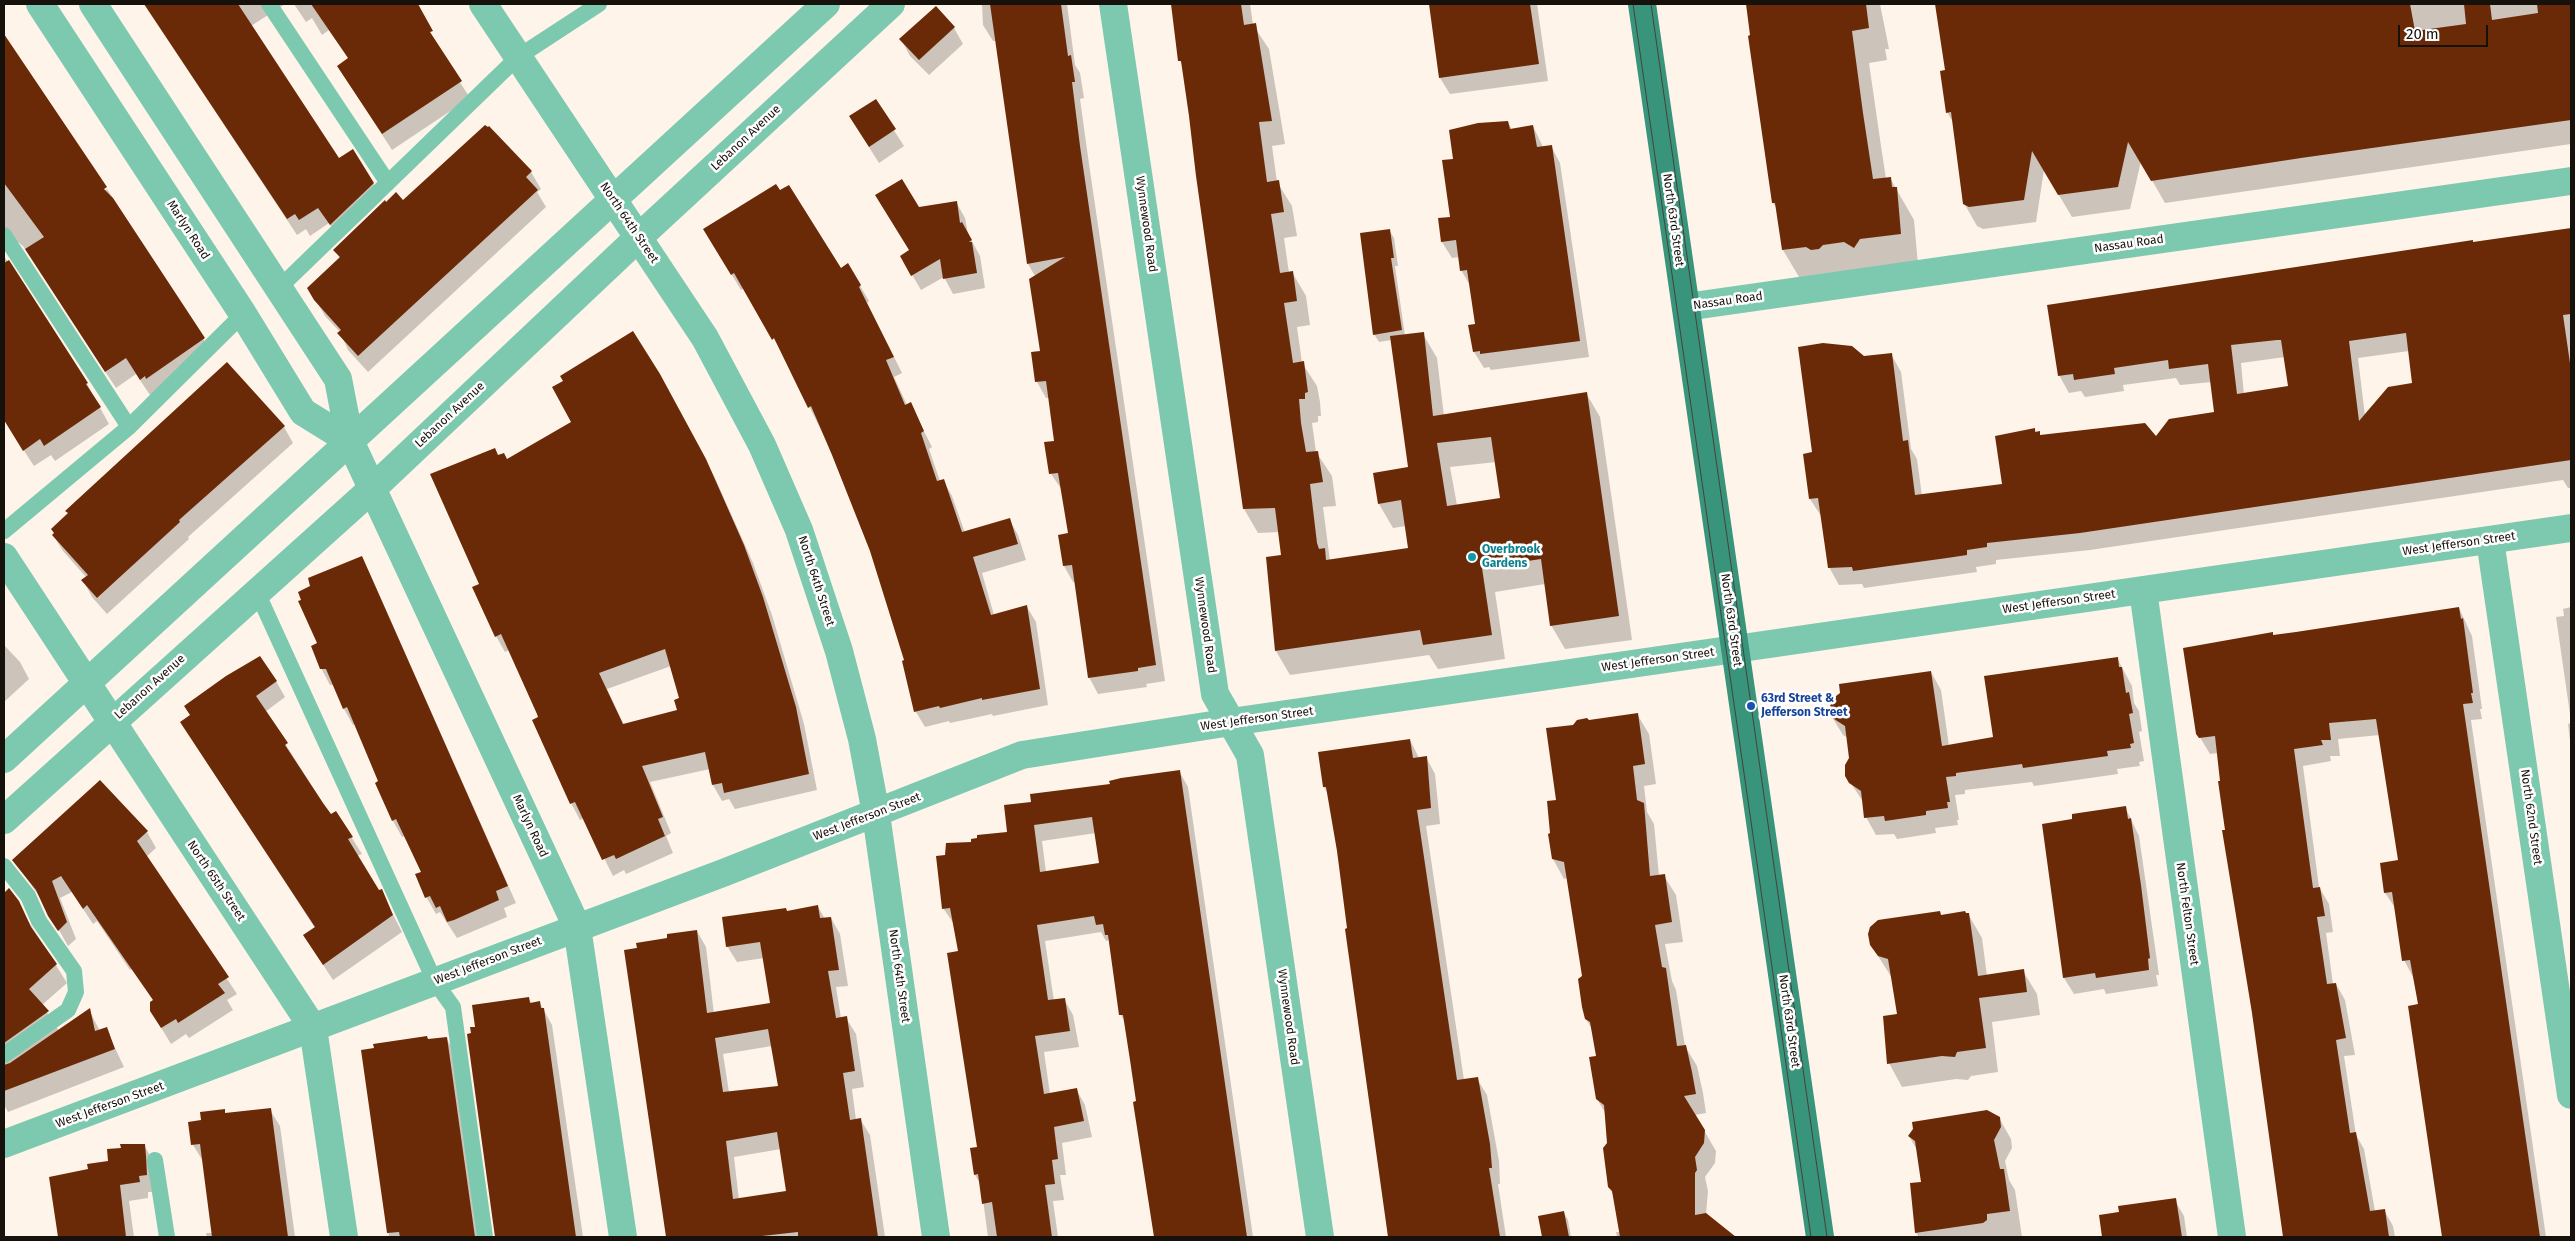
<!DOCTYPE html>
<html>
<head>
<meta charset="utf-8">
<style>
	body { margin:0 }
	#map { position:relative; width:2575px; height:1241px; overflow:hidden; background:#fff4ea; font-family:"Fira Sans",sans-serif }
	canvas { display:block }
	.frame { position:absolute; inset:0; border:5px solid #17110c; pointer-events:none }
	.scale { position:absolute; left:2398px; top:25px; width:90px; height:22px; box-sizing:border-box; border:2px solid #17110c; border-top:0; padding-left:6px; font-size:15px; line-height:18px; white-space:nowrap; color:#17110c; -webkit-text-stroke:4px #fff; paint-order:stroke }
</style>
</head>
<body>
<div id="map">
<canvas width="2575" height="1241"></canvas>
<div class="frame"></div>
<div class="scale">20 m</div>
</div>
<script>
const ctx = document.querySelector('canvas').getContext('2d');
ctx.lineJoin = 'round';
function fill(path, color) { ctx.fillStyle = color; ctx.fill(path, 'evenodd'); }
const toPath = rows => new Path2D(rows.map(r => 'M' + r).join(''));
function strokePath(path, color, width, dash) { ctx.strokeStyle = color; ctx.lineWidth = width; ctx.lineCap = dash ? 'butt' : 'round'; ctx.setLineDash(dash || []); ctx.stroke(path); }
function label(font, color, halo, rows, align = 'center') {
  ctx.font = font + ' "Fira Sans",sans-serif'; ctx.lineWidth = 5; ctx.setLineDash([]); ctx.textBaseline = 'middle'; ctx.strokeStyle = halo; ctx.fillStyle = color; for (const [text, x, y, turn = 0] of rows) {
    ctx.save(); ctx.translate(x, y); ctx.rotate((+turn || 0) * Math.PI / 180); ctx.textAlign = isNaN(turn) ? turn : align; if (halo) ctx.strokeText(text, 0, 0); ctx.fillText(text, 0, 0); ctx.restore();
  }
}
fill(toPath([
	[144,4,285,4,251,26,339,160,373,183,382,200,340,240,329,223,310,236,306,229,297,235],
	[294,4,410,4,470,98,392,150,338,66,349,59,329,30,322,35,312,18,306,22],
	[982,4,1067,4,1075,65,1080,73,1084,98,1080,99,1089,164,1165,681,1146,684,1147,687,1098,694,1089,677,1075,582,1073,582,1064,566,1069,534,1062,490,1051,474,1055,442,1049,398,1046,398,1037,382,1033,353,1041,352,1035,276,1028,264,996,41,993,41,983,25],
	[1172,4,1250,4,1253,25,1269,49,1285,144,1272,146,1277,182,1292,206,1297,236,1284,238,1289,273,1292,272,1306,296,1310,325,1297,327,1302,363,1317,386,1320,402,1321,416,1318,416,1318,422,1312,423,1316,452,1332,476,1336,506,1323,507,1330,561,1410,549,1406,526,1393,528,1379,504,1409,468,1391,340,1379,342,1374,334,1389,230,1394,238,1398,266,1395,266,1405,336,1423,334,1437,358,1444,416,1586,393,1600,417,1632,640,1565,649,1551,625,1545,584,1495,592,1505,659,1438,669,1429,655,1290,675,1276,651,1282,556,1279,532,1258,533,1244,509,1183,66,1180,61],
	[1496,462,1501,499,1457,505,1450,467],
	[1431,4,1537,4,1548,81,1450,94,1440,78],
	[1748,4,1880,4,1889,49,1885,49,1887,60,1869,63,1881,146,1886,179,1890,178,1914,220,1918,265,1802,282,1783,250,1778,210,1773,203,1750,37,1752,36],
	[1936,4,2571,4,2571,144,2165,203,2141,161,2130,209,2072,217,2044,170,2036,222,1983,229,1977,226,1964,203,1954,124,1947,112,1947,72],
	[954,28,963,44,929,75,910,56,901,39],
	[4,37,106,187,100,194,107,189,213,354,150,395,136,374,116,388,23,246,18,242,8,242,4,248],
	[875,101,904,146,879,163,850,117],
	[1508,122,1512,130,1533,126,1543,147,1551,146,1560,163,1589,357,1491,370,1489,367,1484,368,1474,352,1477,325,1471,287,1461,270,1460,257,1452,258,1442,242,1452,218,1455,160],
	[489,128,531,172,541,189,537,192,546,207,368,372,348,350,340,332,325,316,309,288,340,259,335,250,385,204,403,202],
	[956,202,965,218,968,234,980,256,985,288,953,294,944,277,921,290,901,256,910,251,918,208],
	[2571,230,2571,488,2568,488,2563,480,2090,550,1996,560,1996,564,1976,567,1977,572,1864,588,1862,584,1839,585,1829,567,1821,516,1810,499,1813,453,1864,358,1891,354,1901,372,1911,449,1917,459,1922,496,2003,485,2034,429,2041,436,2156,438,2215,414,2212,382,2180,385,2176,378,2123,385,2124,391,2085,397,2081,391,2069,393,2059,375,2473,244],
	[2409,351,2414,384,2365,416,2358,358],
	[2285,357,2289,387,2244,395,2241,363],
	[714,245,841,269,848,265,869,301,867,303,902,373,894,377,907,405,910,404,932,447,929,449,940,481,943,480,952,496,965,533,1009,519,1018,535,1026,560,982,573,994,615,1027,607,1036,622,1048,705,993,716,992,714,950,723,949,721,925,727,916,712,903,661,906,661,872,550,833,454,783,354,744,288,741,290],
	[4,249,4,256,87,384,109,424,55,461,51,455,34,466,4,420],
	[669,392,714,476,753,563,772,615,804,724,817,790,735,809,729,799,722,801,713,785,710,769,650,782,671,833,666,836,673,853,626,874,624,870,613,876,584,818,580,820,571,803,539,718,509,650,505,652,496,636,481,584,498,456,507,460],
	[671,666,680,699,679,711,624,725,607,689],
	[284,427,293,443,188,537,189,539,107,614,92,597,83,580,86,577,63,551,53,535],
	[361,558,370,574,516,903,504,908,507,917,457,938,440,912,436,914,427,898,417,875,422,873,405,836,402,837,393,821,380,781,355,724,353,725,344,709,334,685,330,685,321,668,318,644],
	[2571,607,2571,721,2556,617,2564,616,2563,609],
	[2459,608,2472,636,2482,709,2480,709,2482,719,2471,720,2546,1237,2443,1237,2409,1007,2419,1005,2413,977,2404,960,2396,909,2385,893,2399,861,2380,735,2338,739,2340,756,2330,756,2331,761,2303,766,2319,887,2329,904,2333,932,2326,933,2333,984,2336,984,2345,1000,2355,1055,2344,1056,2356,1135,2364,1149,2375,1211,2384,1210,2393,1226,2395,1237,2285,1237,2226,831,2218,753,2210,754,2198,734,2273,636],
	[4,645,20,662,29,679,4,702],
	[2117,658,2132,686,2134,703,2139,711,2142,731,2139,732,2144,761,2139,762,2140,766,2117,769,2118,774,2034,786,2032,782,1965,790,1965,794,1955,795,1959,820,1957,820,1958,825,1935,828,1936,833,1897,839,1894,834,1876,835,1866,817,1864,803,1846,776,1850,758,1848,738,1843,735,1832,717,1931,672,1941,690,1949,746,1994,738],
	[276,681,285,697,265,712,331,816,336,813,352,838,362,854,357,856,379,892,381,891,402,932,333,980,314,951,315,928,181,722],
	[1637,714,1649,734,1656,784,1644,786,1647,812,1654,824,1659,876,1664,876,1676,895,1683,942,1665,944,1672,981,1676,990,1685,1046,1697,1066,1703,1093,1706,1113,1695,1115,1716,1151,1715,1163,1705,1177,1708,1191,1706,1214,1723,1229,1728,1237,1617,1237,1616,1232,1620,1232,1614,1196,1609,1187,1606,1114,1597,1099,1598,1057,1593,1031,1586,1019,1583,977,1568,878,1564,879,1553,859,1552,834,1573,726],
	[2571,723,2571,749,2568,724],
	[1410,740,1419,758,1426,757,1435,774,1440,824,1426,826,1464,1080,1477,1079,1487,1095,1499,1161,1500,1184,1498,1184,1506,1237,1390,1237,1364,1064,1338,851,1328,794,1324,787],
	[1179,771,1188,787,1253,1237,1155,1237,1134,1103,1138,1102,1126,1024,1121,1015,1109,940,1106,941,1101,932,1045,941,1054,1001,1064,999,1073,1015,1079,1047,1044,1052,1050,1094,1076,1089,1085,1105,1092,1137,1062,1143,1066,1175,1060,1175,1064,1200,1053,1201,1058,1237,988,1237,981,1185,975,1175,972,1149,978,1148,959,952,954,924,943,908,946,856,973,843,1009,833,1032,803],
	[1096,833,1101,865,1046,872,1042,841],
	[2125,807,2139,836,2159,975,2156,975,2158,986,2106,994,2104,989,2074,994,2064,978],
	[147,832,156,848,146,857,237,994,227,1000,233,1010,189,1038,186,1034,171,1044,151,1011,154,1001,133,968,130,970,97,921,93,924,72,892,60,898,76,939,68,946,42,900,14,861],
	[9,890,67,983,42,1005,59,1031,89,1010,100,1031,106,1029,124,1067,8,1112,4,1105,4,895],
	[818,907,825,919,831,918,840,934,848,986,836,987,841,1018,846,1018,856,1034,864,1087,852,1089,856,1120,860,1119,870,1135,885,1237,667,1237,625,951,697,931,706,947,714,1014,771,1004,764,958,737,962,727,946,787,912],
	[772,1046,779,1087,729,1092,723,1054],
	[781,1149,788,1192,739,1200,734,1157],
	[1968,914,1982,938,1987,976,2023,971,2037,994,2040,1015,1992,1022,1998,1072,1971,1076,1968,1080,1956,1079,1902,1087,1889,1063,1898,1015,1892,978,1871,945,1941,916],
	[529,999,532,1004,540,1003,552,1025,583,1237,496,1237,472,1035,477,1028],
	[446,1038,456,1054,481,1237,389,1237,362,1051],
	[224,1110,226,1114,270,1110,280,1126,295,1237,207,1237,206,1233,212,1233,203,1161,193,1145,202,1121],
	[1999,1118,2011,1139,2012,1148,2005,1161,2009,1180,2015,1190,2022,1237,1919,1237,1916,1233,1922,1183,1917,1150,1909,1136],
	[144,1145,153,1161,156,1192,148,1192,148,1198,129,1201,134,1237,59,1237,50,1178,89,1170],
	[2174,1199,2184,1216,2187,1237,2103,1237,2100,1216],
	[1564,1213,1568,1220,1571,1237,1543,1237,1540,1217]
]), '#0003');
fill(toPath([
	[144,4,238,4,339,158,353,149,374,183,330,225,318,208,299,220,295,214,287,219],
	[311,4,418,4,433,31,430,32,462,81,382,134,337,66,348,58],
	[990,4,1061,4,1068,56,1071,55,1075,82,1072,82,1080,146,1156,665,1138,668,1138,671,1088,678,1072,565,1063,566,1058,535,1068,533,1058,473,1049,474,1044,442,1054,441,1046,381,1035,382,1031,352,1040,351,1029,279,1065,257,1027,264],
	[1171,4,1241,4,1244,25,1256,23,1272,121,1259,122,1267,182,1279,180,1284,212,1271,214,1280,273,1293,271,1297,301,1284,303,1293,363,1304,361,1306,377,1308,392,1305,393,1305,399,1299,399,1301,423,1306,452,1318,451,1323,482,1310,484,1317,543,1319,549,1325,548,1326,560,1408,548,1401,500,1378,504,1373,473,1408,467,1390,336,1424,332,1433,416,1587,392,1619,616,1550,626,1541,559,1482,568,1492,635,1423,645,1420,630,1275,651,1266,557,1281,555,1275,508,1243,509,1196,176,1189,116,1181,61,1178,61],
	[1491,437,1500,498,1447,506,1437,443],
	[1429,4,1530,4,1539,64,1439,78],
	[1746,4,1866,4,1869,28,1852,31,1863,113,1873,179,1891,177,1892,187,1897,187,1901,234,1860,239,1854,248,1844,242,1823,245,1819,249,1811,250,1806,247,1782,250,1775,203,1772,203,1748,36,1750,35],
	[1935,4,2410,4,2415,31,2466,24,2464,4,2490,4,2492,20,2538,13,2537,4,2571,4,2571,120,2301,158,2151,181,2128,142,2118,187,2058,195,2032,151,2024,200,1969,207,1963,204,1951,112,1946,113,1940,71,1945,70],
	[936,6,955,27,919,60,899,39],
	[4,34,107,187,104,189,113,198,205,338,146,379,145,376,140,380,126,358,105,372,25,249,44,237,4,183],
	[876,99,896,129,869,147,849,116],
	[1508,121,1510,129,1533,125,1537,147,1552,145,1580,341,1480,354,1480,351,1473,352,1468,325,1475,324,1467,270,1460,271,1456,240,1441,242,1438,218,1450,217,1442,160,1453,159,1449,130,1478,123],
	[485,125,488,127,489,126,532,171,526,177,538,190,358,356,337,333,341,330,314,300,307,288,340,257,333,250,385,200,386,202,396,192,403,200],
	[902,179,919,207,957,201,960,223,962,222,972,240,969,242,972,242,977,273,943,279,940,259,911,276,900,256,909,250,875,195],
	[776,184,780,190,789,185,841,268,848,263,861,285,859,287,894,357,886,360,905,405,911,402,924,431,921,433,937,481,944,479,962,532,1010,518,1018,544,973,557,991,615,1027,605,1040,689,982,700,982,698,940,708,939,706,914,712,902,661,904,660,870,551,832,455,811,406,808,408,774,338,772,340,734,273,731,275,703,229],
	[2571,228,2571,314,2563,315,2571,370,2571,460,2080,533,1987,543,1987,547,1967,550,1967,555,1947,558,1853,571,1852,567,1828,568,1818,498,1809,499,1803,454,1812,452,1798,347,1823,343,1852,346,1864,356,1892,353,1903,441,1908,440,1915,495,2002,484,1995,436,2035,428,2035,432,2040,431,2040,435,2145,423,2156,436,2169,419,2214,412,2208,364,2169,369,2168,360,2114,368,2115,374,2074,380,2073,374,2058,376,2047,305,2473,240,2473,242],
	[2406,333,2412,383,2388,387,2359,421,2349,341],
	[2277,340,2281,340,2288,386,2237,394,2231,345],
	[1390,229,1394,258,1391,258,1402,330,1373,335,1360,233],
	[9,260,88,383,86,384,101,407,44,446,40,439,23,451,4,420,4,263],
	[633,331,660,374,706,459,744,545,763,597,796,707,809,774,724,793,722,783,712,785,705,752,642,766,663,817,658,819,665,836,616,859,614,855,602,860,575,802,570,804,532,720,538,717,537,714,501,634,495,637,472,587,479,584,430,474,495,448,498,455,504,453,507,459,571,422,552,387,563,381,560,376],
	[665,649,679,698,674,700,677,710,623,724,599,673],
	[227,362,285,426,179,520,180,522,97,598,81,580,88,575,52,535,54,533,51,529,68,513,65,511],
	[362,556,508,886,496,891,499,900,454,920,447,922,440,906,436,908,430,896,425,898,415,874,421,872,396,819,392,821,375,783,378,781,347,707,343,709,326,669,320,669,311,646,317,643,298,601,301,600,298,592,310,586,308,578],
	[2459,607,2461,619,2463,618,2473,693,2471,693,2473,703,2463,704,2540,1237,2442,1237,2408,1006,2418,1004,2410,960,2402,961,2392,892,2384,893,2380,863,2398,860,2376,719,2329,723,2331,740,2321,740,2323,745,2294,749,2313,888,2320,887,2325,916,2317,917,2327,984,2336,983,2346,1038,2336,1040,2350,1133,2356,1132,2370,1211,2385,1209,2389,1237,2283,1237,2252,1013,2222,830,2225,830,2218,781,2220,781,2215,736,2199,738,2196,734,2183,648,2273,632,2273,635,2296,632],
	[260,656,277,681,256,696,288,743,285,745,323,803,331,814,336,811,353,837,348,839,379,890,382,889,393,915,323,965,303,935,315,927,180,722,190,715,184,706,226,676],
	[2118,657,2119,667,2122,667,2126,693,2129,692,2133,713,2129,714,2134,743,2130,744,2131,748,2107,751,2108,756,2023,768,2022,764,1956,773,1956,776,1946,777,1950,802,1947,802,1948,808,1926,811,1926,815,1885,821,1884,816,1864,818,1861,791,1849,783,1845,776,1845,765,1849,758,1845,726,1831,717,1829,711,1832,699,1840,693,1839,684,1931,671,1942,746,1993,737,1984,676],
	[1638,713,1645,764,1633,766,1637,800,1644,803,1650,876,1665,874,1672,922,1655,925,1662,967,1666,968,1677,1046,1686,1045,1692,1072,1696,1094,1684,1096,1705,1130,1704,1143,1695,1157,1697,1170,1695,1173,1695,1215,1706,1213,1736,1237,1620,1237,1612,1191,1608,1187,1603,1148,1607,1143,1604,1105,1596,1099,1589,1057,1596,1056,1590,1022,1585,1019,1582,1007,1578,979,1582,976,1564,862,1552,859,1548,834,1550,833,1547,801,1556,800,1546,728,1573,725,1577,720,1587,718,1589,720],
	[1410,739,1413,758,1427,756,1431,808,1417,810,1457,1080,1478,1077,1490,1144,1492,1168,1489,1168,1500,1237,1388,1237,1345,929,1347,928,1337,851,1326,787,1323,787,1318,752],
	[1180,770,1247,1237,1154,1237,1133,1102,1136,1101,1130,1060,1123,1015,1119,1015,1108,935,1105,935,1103,924,1096,925,1094,916,1037,925,1048,1000,1065,998,1070,1031,1035,1036,1044,1094,1077,1088,1084,1121,1054,1127,1058,1159,1052,1160,1055,1184,1045,1185,1052,1237,997,1237,992,1202,982,1204,978,1174,974,1175,970,1148,977,1147,947,953,958,951,950,908,942,909,936,856,945,855,946,843,971,842,971,839,977,838,977,835,1007,832,1004,805,1031,802,1030,794,1110,784,1109,781,1121,778],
	[1092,817,1099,863,1040,872,1034,825],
	[100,780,148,831,137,841,229,977,218,984,225,993,178,1023,176,1019,161,1028,150,1011,150,1002,153,1000,87,905,83,909,61,876,52,881,67,922,58,931,48,916,36,890,12,860],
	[2126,806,2128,819,2131,818,2141,885,2150,958,2148,959,2149,970,2096,978,2095,973,2063,978,2042,824,2072,819,2072,814],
	[9,888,19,901,31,927,57,964,29,989,49,1011,4,1043,4,893],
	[818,905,820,918,831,917,839,970,828,971,836,1018,847,1016,855,1071,843,1073,850,1120,861,1118,878,1237,798,1237,798,1232,753,1237,666,1237,624,950,637,948,636,943,667,938,667,934,697,930,707,1013,770,1003,760,942,726,947,722,917,786,908,787,911],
	[768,1029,778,1086,723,1092,715,1038],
	[777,1132,786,1191,733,1199,726,1141],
	[1940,911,1941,915,1965,911,1966,913,1969,913,1978,976,2024,969,2027,992,1979,998,1986,1048,1957,1052,1955,1057,1942,1056,1887,1064,1883,1016,1897,1014,1888,959,1878,956,1870,945,1868,934,1870,927,1878,920],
	[529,997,530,1003,540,1001,541,1008,544,1008,576,1237,495,1237,467,1034,471,1033,470,1027,475,1027,472,1005],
	[90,1008,95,1031,107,1027,115,1049,4,1091,4,1065,10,1063],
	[427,1036,428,1039,447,1037,475,1237,400,1237,399,1232,387,1233,361,1050,374,1048,373,1044],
	[271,1108,288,1237,212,1237,200,1144,191,1145,188,1122,201,1120,200,1112,225,1109,225,1113],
	[1987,1110,2000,1117,2001,1127,1994,1140,2000,1169,2004,1169,2010,1211,1987,1214,1987,1220,1983,1223,1915,1233,1910,1183,1921,1182,1915,1141,1908,1136,1913,1129,1912,1122],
	[120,1144,145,1144,146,1156,147,1175,139,1176,140,1182,120,1185,126,1237,58,1237,49,1177,88,1169,87,1164,108,1161,107,1149,121,1148],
	[2176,1198,2182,1237,2102,1237,2099,1215,2119,1212,2118,1206],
	[1564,1211,1569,1237,1542,1237,1538,1216]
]), '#6b2a07');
strokePath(toPath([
	[269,4,388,183],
	[4,235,129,427],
	[279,288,518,57,599,4],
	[4,531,129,427,243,314],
	[257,592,435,982,453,1007,485,1237],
	[4,866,28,896,39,921,74,971,76,992,68,1010,4,1055],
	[155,1160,167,1237]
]), '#7cc9b0', 16);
strokePath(toPath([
	[40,4,243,314,303,412,350,441],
	[93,4,338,379,350,441,577,927,623,1237],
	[483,4,705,338,762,445,799,530,839,651,862,739,876,814,936,1237],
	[1113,4,1215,694,1250,755,1320,1237],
	[1686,307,2571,181],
	[2490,540,2571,1095],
	[4,557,313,1028,344,1237],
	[2143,590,2232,1237],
	[4,759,826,4],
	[4,820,372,489,639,237,891,4],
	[4,1144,723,873,1022,755,1231,722,2571,528]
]), '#7cc9b0', 28);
strokePath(toPath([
	[1642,4,1820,1237]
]), '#38947a', 28);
strokePath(toPath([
	[1633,4,1811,1237],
	[1651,4,1827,1237]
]), '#48413b', 1);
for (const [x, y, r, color] of [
	[1472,557,5,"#0f9aa8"],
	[1751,706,5,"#1a4fb4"]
]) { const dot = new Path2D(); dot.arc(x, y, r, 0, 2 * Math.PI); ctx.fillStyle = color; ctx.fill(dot); strokePath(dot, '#fff', 2); }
label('12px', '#17110c', '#fff', [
	["Lebanon Avenue",746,138,-43],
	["North 63rd Street",1673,220,82],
	["North 64th Street",629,223,56],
	["Wynnewood Road",1146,224,82],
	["Marlyn Road",188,230,57],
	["Nassau Road",2129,244,-8],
	["Nassau Road",1728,301,-8],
	["Lebanon Avenue",450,415,-43],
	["West Jefferson Street",2459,544,-8],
	["North 64th Street",816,581,72],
	["West Jefferson Street",2059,602,-8],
	["North 63rd Street",1731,620,82],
	["Wynnewood Road",1205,625,82],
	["West Jefferson Street",1658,660,-8],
	["Lebanon Avenue",150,687,-42],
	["West Jefferson Street",1257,719,-8],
	["West Jefferson Street",867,817,-21],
	["North 62nd Street",2531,817,82],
	["Marlyn Road",530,826,65],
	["North 65th Street",216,881,56],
	["North Felton Street",2187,914,82],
	["West Jefferson Street",488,961,-21],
	["North 64th Street",899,976,82],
	["Wynnewood Road",1288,1017,82],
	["North 63rd Street",1789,1021,82],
	["West Jefferson Street",110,1105,-20]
]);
label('bold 12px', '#0d838f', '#fff', [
	["Overbrook",1482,550],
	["Gardens",1482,564]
], 'left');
label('bold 12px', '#164399', '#fff', [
	["63rd Street &",1761,699],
	["Jefferson Street",1761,713]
], 'left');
</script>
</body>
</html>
